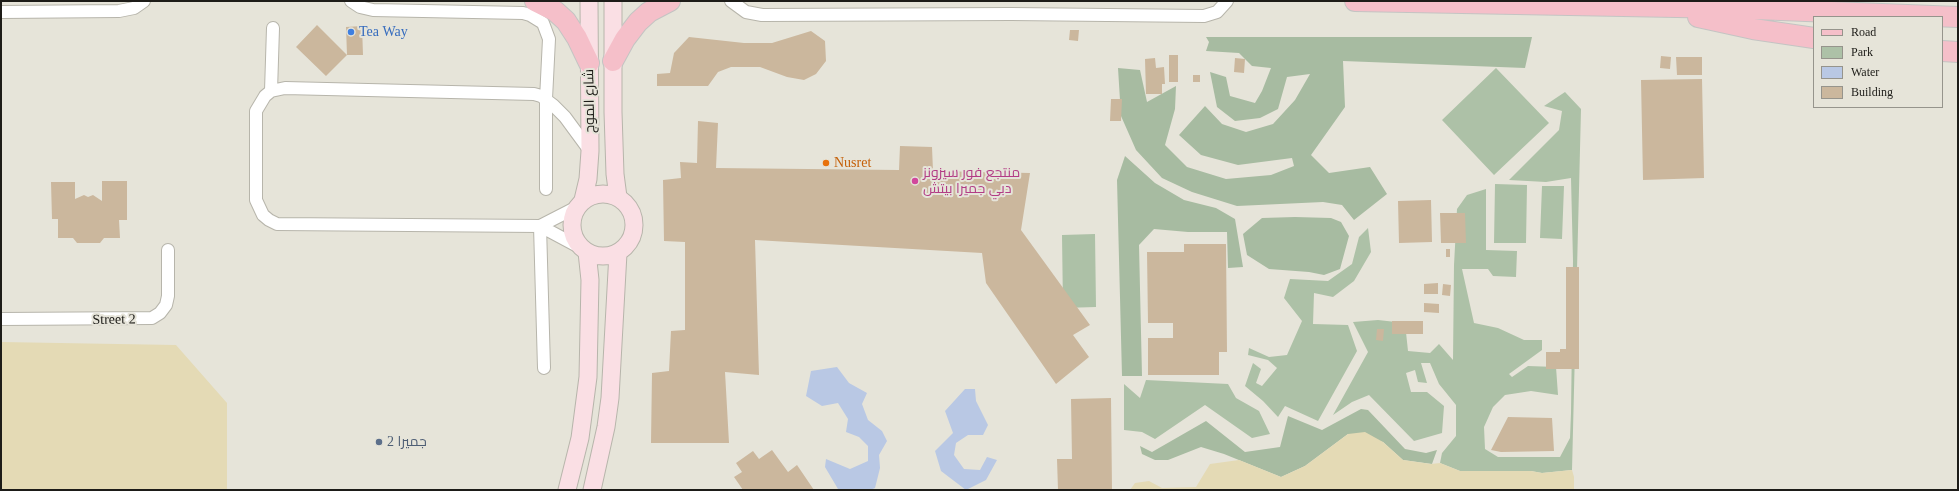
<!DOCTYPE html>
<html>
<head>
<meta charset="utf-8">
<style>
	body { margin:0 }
	#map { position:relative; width:1959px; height:491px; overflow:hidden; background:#e6e4d9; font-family:"Times New Roman",serif }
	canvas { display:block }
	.frame { position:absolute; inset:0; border:2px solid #1d1c18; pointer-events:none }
	.legend { position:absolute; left:1813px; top:16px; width:130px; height:92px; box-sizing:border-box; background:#e6e4d9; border:1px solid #96948c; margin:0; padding:5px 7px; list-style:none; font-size:12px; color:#1d1c18 }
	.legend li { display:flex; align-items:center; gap:8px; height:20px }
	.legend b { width:20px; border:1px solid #96948c }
</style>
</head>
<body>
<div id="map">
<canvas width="1959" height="491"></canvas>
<div class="frame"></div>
<ul class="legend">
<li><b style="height:5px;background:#f5bfc9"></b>Road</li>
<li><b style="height:11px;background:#adc1a7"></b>Park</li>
<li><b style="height:11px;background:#b9c8e4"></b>Water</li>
<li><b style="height:11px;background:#cbb79d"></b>Building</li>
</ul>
</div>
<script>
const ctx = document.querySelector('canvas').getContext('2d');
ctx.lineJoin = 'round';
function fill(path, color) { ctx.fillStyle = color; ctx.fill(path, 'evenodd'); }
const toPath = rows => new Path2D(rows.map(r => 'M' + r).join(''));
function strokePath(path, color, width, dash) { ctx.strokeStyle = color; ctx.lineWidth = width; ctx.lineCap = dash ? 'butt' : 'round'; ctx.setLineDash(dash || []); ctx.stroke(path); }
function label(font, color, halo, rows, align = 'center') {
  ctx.font = font + ' "Times New Roman",Cairo,serif'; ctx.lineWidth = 4; ctx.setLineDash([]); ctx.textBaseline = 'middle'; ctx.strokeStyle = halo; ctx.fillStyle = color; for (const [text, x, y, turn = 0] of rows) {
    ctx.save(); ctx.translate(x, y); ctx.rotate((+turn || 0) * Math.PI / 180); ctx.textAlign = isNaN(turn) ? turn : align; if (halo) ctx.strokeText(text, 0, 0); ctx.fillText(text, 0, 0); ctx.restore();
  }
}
fill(toPath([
	[1496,68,1549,123,1494,175,1442,120],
	[1565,92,1581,109,1572,470,1542,473,1531,471,1460,471,1440,463,1442,453,1456,436,1456,405,1439,384,1430,363,1421,363,1427,383,1418,382,1415,370,1406,373,1411,392,1427,392,1444,406,1442,433,1414,441,1369,395,1352,402,1333,415,1368,352,1353,322,1378,320,1405,323,1408,351,1430,353,1439,344,1453,360,1454,265,1457,209,1467,195,1486,189,1486,250,1517,251,1516,277,1493,276,1488,269,1462,269,1474,323,1498,328,1524,340,1542,340,1542,350,1509,374,1512,377,1528,366,1556,367,1558,395,1531,391,1505,395,1493,407,1484,427,1485,449,1498,457,1560,457,1570,438,1571,413,1573,261,1571,178,1546,182,1509,180,1559,130,1562,111,1544,106],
	[1495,184,1527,185,1526,243,1494,243],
	[1542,186,1564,186,1562,239,1540,238],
	[1368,228,1371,252,1354,281,1333,297,1314,293,1313,324,1348,325,1357,351,1318,421,1285,406,1278,417,1263,401,1245,386,1253,363,1261,369,1256,383,1262,386,1277,368,1268,360,1248,355,1249,348,1269,357,1287,355,1302,321,1284,298,1290,279,1328,281,1352,264,1359,237],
	[1095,234,1096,307,1063,308,1062,235],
	[1146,380,1228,384,1236,398,1259,411,1270,434,1252,438,1205,405,1155,439,1142,432,1124,430,1124,384,1140,398]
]), '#adc1a7');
fill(toPath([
	[1206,37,1532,37,1525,68,1343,61,1345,107,1311,155,1329,173,1370,167,1387,194,1354,220,1342,205,1323,202,1237,206,1192,192,1162,178,1136,150,1121,116,1118,68,1140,70,1147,102,1176,86,1175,109,1165,145,1187,167,1226,179,1271,175,1294,166,1292,158,1238,165,1201,155,1179,135,1205,106,1222,124,1246,132,1273,124,1295,100,1310,74,1287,77,1278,109,1260,118,1235,121,1217,107,1210,72,1226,77,1230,96,1255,103,1262,91,1271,68,1252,66,1239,53,1206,51,1209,42],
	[1125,156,1155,183,1184,200,1216,208,1235,219,1243,267,1228,268,1227,232,1188,232,1154,229,1139,245,1142,376,1122,376,1117,180],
	[1295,217,1331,218,1341,222,1349,236,1340,269,1324,275,1309,272,1269,269,1247,255,1243,234,1262,218],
	[1361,409,1368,410,1405,449,1426,453,1437,450,1432,464,1403,460,1383,442,1348,434,1305,466,1281,477,1224,454,1201,447,1168,460,1155,460,1142,454,1140,446,1152,452,1206,421,1245,452,1280,447,1288,416,1322,430]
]), '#a7bba1');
fill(toPath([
	[1,342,176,345,227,403,227,490,1,490],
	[1365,432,1383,442,1403,460,1431,464,1440,463,1460,471,1531,471,1542,473,1572,470,1574,477,1574,490,1130,490,1135,483,1149,481,1162,488,1196,487,1210,464,1239,460,1281,477,1305,466,1348,434]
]), '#e4dab5');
fill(toPath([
	[837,367,849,383,867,393,862,404,868,420,882,431,887,441,879,455,880,468,875,488,870,490,838,489,825,467,826,459,850,469,868,461,868,446,859,437,846,432,848,419,838,403,822,406,806,396,811,371],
	[965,389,975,389,976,401,988,425,983,435,968,435,956,443,954,455,964,469,980,470,987,457,997,460,986,480,966,490,941,471,935,451,953,433,945,411]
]), '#b9c8e4');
fill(toPath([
	[317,25,347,55,346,27,362,26,363,55,347,55,326,76,296,47],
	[1070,30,1079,30,1078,41,1069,40],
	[811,31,825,41,826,61,816,74,804,80,787,77,760,67,731,67,718,72,708,86,657,86,657,74,670,73,674,53,689,37,744,43,772,43],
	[1169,55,1178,55,1178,82,1169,82],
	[1661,56,1671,57,1670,69,1660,68],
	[1676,57,1702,57,1702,75,1677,75],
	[1155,58,1156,68,1164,67,1165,84,1162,84,1162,94,1146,94,1145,59],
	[1235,58,1245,59,1244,73,1234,72],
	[1193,75,1200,75,1200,82,1193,82],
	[1702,79,1704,178,1643,180,1641,80],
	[1111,99,1122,99,1121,121,1110,121],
	[698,121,718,123,716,168,899,170,900,146,932,147,933,171,1030,173,1021,230,1090,325,1073,335,1089,357,1056,384,986,283,982,253,755,240,759,375,725,372,729,443,651,443,652,373,669,371,671,331,685,330,685,242,664,241,663,180,681,178,680,162,697,163],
	[102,181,127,181,127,220,119,220,120,238,104,238,100,243,77,243,73,238,58,238,58,219,52,219,51,182,75,182,75,199,84,195,88,197,93,195,102,201],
	[1431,200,1432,242,1399,243,1398,201],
	[1440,213,1465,213,1466,243,1441,243],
	[1184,244,1226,244,1227,352,1219,352,1219,375,1148,375,1148,338,1173,338,1173,323,1148,323,1147,252,1184,252],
	[1446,249,1450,249,1450,257,1446,257],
	[1566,267,1579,267,1579,369,1546,369,1546,352,1560,352,1560,349,1566,349],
	[1438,283,1438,294,1424,294,1424,284],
	[1443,284,1451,285,1450,296,1442,295],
	[1424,303,1439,304,1439,313,1424,312],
	[1392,321,1423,321,1423,334,1392,334],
	[1377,329,1384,329,1383,341,1376,340],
	[1111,398,1112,490,1058,490,1057,459,1072,459,1071,399],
	[1508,417,1552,418,1554,451,1501,452,1491,450],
	[772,450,788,472,797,465,814,490,743,490,734,477,742,472,736,463,753,451,759,459]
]), '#cbb79d');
const street = toPath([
	[351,1,360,7,373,10,523,13,530,15,543,23,549,39,546,99,546,189],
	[731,1,746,12,762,15,1011,14,1204,16,1217,12,1227,1],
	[1,12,119,11,134,8,144,1],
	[271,91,273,28],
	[577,207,540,226,277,224,269,220,263,215,256,200,256,111,265,96,271,91,285,88,534,94,541,96,553,105,565,117,590,151],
	[540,226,544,368],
	[540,226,583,249],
	[1,319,152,318,160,313,166,305,168,296,168,250]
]);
const secondary = toPath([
	[613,1,613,112,615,174,618,197],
	'572 225a31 31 0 1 1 62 0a31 31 0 1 1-62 0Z',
	[583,200,588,179,590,151,589,1],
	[567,490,580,438,588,377,590,280,587,252],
	[592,490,606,427,610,398,618,253]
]);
const primary = toPath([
	[535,1,555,11,566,21,577,38,589,63],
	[1355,1,1730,8,1958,17],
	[1698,17,1753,29,1814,38],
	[1942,51,1958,52],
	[613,61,625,39,638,22,649,12,670,1]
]);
strokePath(street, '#b7b5ab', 14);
strokePath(secondary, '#b7b5ab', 19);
strokePath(primary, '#c4c4c3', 22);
strokePath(street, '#fff', 12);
strokePath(secondary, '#fadfe4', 17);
strokePath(primary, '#f5bfc9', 20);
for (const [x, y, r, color] of [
	[351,32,4,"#3f7fe0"],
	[826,163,4,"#e8710a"],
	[915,181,4,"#d1479c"],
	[379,442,4,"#5c6f8a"]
]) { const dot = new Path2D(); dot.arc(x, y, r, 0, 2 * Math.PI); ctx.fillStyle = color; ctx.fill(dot); strokePath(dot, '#e6e4d9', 1.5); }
label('14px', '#366cbe', '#e6e4d9', [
	["Tea Way",359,32]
], 'left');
label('14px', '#1d1c18', '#e6e4d9', [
	["شارع الموج",590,101,-91],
	["Street 2",114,320,-1]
]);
label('14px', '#c56008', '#e6e4d9', [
	["Nusret",834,163]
], 'left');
label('14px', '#b23c85', '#e6e4d9', [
	["منتجع فور سيزونز",923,173],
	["دبي جميرا بيتش",923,189]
], 'left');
label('14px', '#4e5e75', '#e6e4d9', [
	["جميرا 2",387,442]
], 'left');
</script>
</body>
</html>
